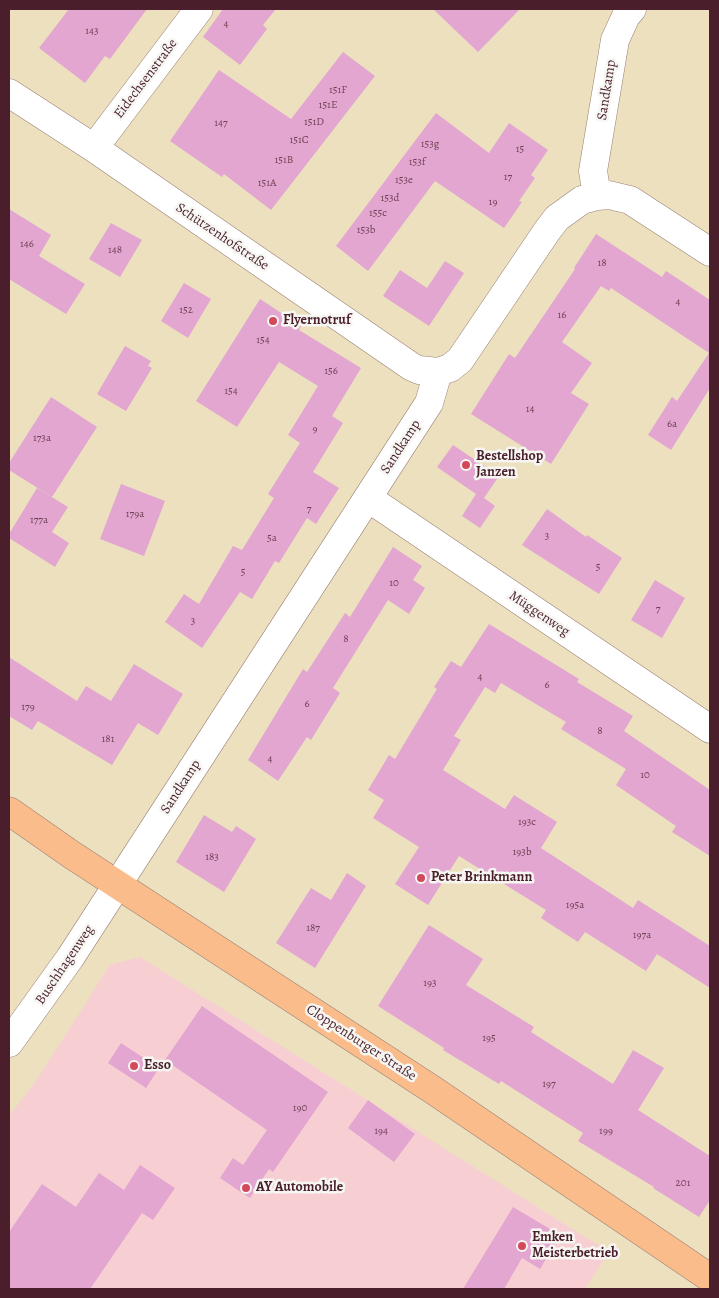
<!DOCTYPE html>
<html>
<head>
<meta charset="utf-8">
<style>
	body { margin:0 }
	#map { position:relative; width:719px; height:1298px; overflow:hidden; background:#ece0bf; font-family:Alegreya,serif }
	canvas { display:block }
	.frame { position:absolute; inset:0; border:10px solid #4a1f2b; pointer-events:none }
</style>
</head>
<body>
<div id="map">
<canvas width="719" height="1298"></canvas>
<div class="frame"></div>
</div>
<script>
const ctx = document.querySelector('canvas').getContext('2d');
ctx.lineJoin = 'round';
function fill(path, color) { ctx.fillStyle = color; ctx.fill(path, 'evenodd'); }
const toPath = rows => new Path2D(rows.map(r => 'M' + r).join(''));
function strokePath(path, color, width, dash) { ctx.strokeStyle = color; ctx.lineWidth = width; ctx.lineCap = dash ? 'butt' : 'round'; ctx.setLineDash(dash || []); ctx.stroke(path); }
function label(font, color, halo, rows, align = 'center') {
  ctx.font = font + ' Alegreya,serif'; ctx.lineWidth = 5; ctx.setLineDash([]); ctx.textBaseline = 'middle'; ctx.strokeStyle = halo; ctx.fillStyle = color; for (const [text, x, y, turn = 0] of rows) {
    ctx.save(); ctx.translate(x, y); ctx.rotate((+turn || 0) * Math.PI / 180); ctx.textAlign = isNaN(turn) ? turn : align; if (halo) ctx.strokeText(text, 0, 0); ctx.fillText(text, 0, 0); ctx.restore();
  }
}
fill(toPath([
	[140,957,609,1252,585,1289,9,1289,9,1116,36,1081,110,965]
]), '#f7cfd3');
fill(toPath([
	[69,9,147,9,110,59,105,56,85,83,39,48],
	[223,9,276,9,263,25,267,29,240,65,203,37],
	[433,9,520,9,478,52],
	[343,52,375,76,271,210,224,174,222,177,170,141,219,70,291,119],
	[436,113,489,153,509,123,548,150,531,175,535,178,519,201,522,202,504,228,435,181,368,271,336,246],
	[9,209,51,235,39,256,85,284,66,314,9,279],
	[111,223,142,240,120,277,89,259],
	[596,234,662,277,666,271,710,300,710,388,671,450,648,435,672,397,677,401,709,353,611,288,609,291,601,286,562,342,592,363,571,393,589,404,551,464,471,414,509,354,515,358,575,269,574,268],
	[445,261,464,273,429,326,383,296,400,270,427,288],
	[184,283,211,299,188,338,161,321],
	[260,299,301,326,299,330,361,368,332,416,343,423,313,472,339,488,316,524,307,518,279,563,275,561,252,599,240,592,202,648,165,622,184,594,199,604,233,546,242,550,274,498,268,494,300,443,288,435,318,386,279,362,237,427,196,401],
	[125,346,151,361,148,366,152,368,126,411,97,394],
	[51,397,97,427,52,497,9,470,9,463],
	[453,445,499,476,484,498,495,506,480,528,462,516,476,494,437,467],
	[121,484,165,501,144,556,100,539],
	[37,488,68,507,52,532,69,543,55,567,9,538,9,534],
	[547,509,586,537,587,535,622,558,599,594,522,545],
	[393,547,422,566,413,580,425,588,409,614,388,600,333,688,340,693,311,740,307,737,278,781,248,760,303,669,307,672,345,613,350,617],
	[655,580,685,598,662,638,631,620],
	[489,624,579,679,577,682,633,716,624,731,710,790,710,856,672,832,676,826,616,785,626,769,561,729,566,722,501,683,495,693,485,687,454,736,461,740,443,770,505,809,514,795,557,822,541,848,633,908,638,900,710,946,710,988,657,954,646,971,585,932,578,942,541,918,546,910,459,856,428,905,395,884,419,847,373,818,384,800,368,790,389,755,395,759,437,689,434,687,451,661,461,667],
	[9,657,77,701,86,686,111,701,134,664,183,694,158,735,138,723,112,765,38,721,32,730,9,716],
	[204,815,232,832,236,826,256,839,224,892,176,862],
	[347,873,366,886,315,968,276,943,311,888,331,900],
	[429,925,483,959,466,985,534,1027,531,1032,613,1084,633,1050,664,1068,638,1110,710,1156,710,1200,699,1217,653,1188,654,1187,578,1141,583,1133,501,1081,499,1084,443,1050,444,1048,378,1006],
	[202,1006,328,1092,273,1172,269,1169,250,1198,220,1178,233,1158,243,1165,267,1130,165,1060],
	[121,1043,159,1068,146,1088,108,1063],
	[368,1100,415,1134,394,1162,348,1128],
	[140,1165,175,1188,153,1220,142,1213,90,1289,9,1289,9,1232,42,1184,76,1207,99,1173,124,1190],
	[513,1207,560,1235,540,1269,522,1258,504,1289,463,1289]
]), '#e2a6d1');
const minor = toPath([
	[9,93,94,148,412,367,419,370,438,372,450,368,460,360,547,231,557,218,582,200,597,196,609,195,630,200,710,252],
	[94,148,199,9],
	[597,196,593,171,615,40,626,16,632,9],
	[368,498,710,729],
	[9,1043,70,958,429,403,438,372]
]);
const major = toPath([
	[9,811,72,855,433,1090,710,1278]
]);
strokePath(minor, '#9b8075', 29);
strokePath(major, '#9b8075', 29);
strokePath(minor, '#fff', 28);
strokePath(major, '#fabc8b', 28);
for (const [x, y, r, color] of [
	[273,321,5,"#d1495b"],
	[466,465,5,"#d1495b"],
	[421,878,5,"#d1495b"],
	[134,1066,5,"#d1495b"],
	[246,1188,5,"#d1495b"],
	[522,1246,5,"#d1495b"]
]) { const dot = new Path2D(); dot.arc(x, y, r, 0, 2 * Math.PI); ctx.fillStyle = color; ctx.fill(dot); strokePath(dot, '#f6f6f2', 2); }
label('11px', '#704154', null, [
	["4",226,24],
	["143",92,31],
	["151F",338,90],
	["151E",328,105],
	["151D",314,122],
	["147",221,123],
	["151C",299,140],
	["153g",430,144],
	["15",520,149],
	["151B",284,160],
	["153f",417,162],
	["17",508,177],
	["153e",404,180],
	["151A",267,183],
	["153d",390,198],
	["19",493,202],
	["155c",378,213],
	["153b",366,230],
	["146",27,244],
	["148",115,250],
	["18",602,263],
	["4",678,302],
	["152",186,310],
	["16",562,315],
	["154",263,340],
	["156",331,371],
	["154",231,391],
	["14",530,409],
	["6a",672,424],
	["9",315,429],
	["173a",42,438],
	["7",309,509],
	["179a",135,514],
	["177a",39,520],
	["3",547,536],
	["5a",272,538],
	["5",598,567],
	["5",243,572],
	["10",394,583],
	["7",658,609],
	["3",193,621],
	["8",346,639],
	["4",480,677],
	["6",547,685],
	["6",307,704],
	["179",28,707],
	["8",600,731],
	["181",108,739],
	["4",270,759],
	["10",645,775],
	["193c",527,822],
	["193b",522,852],
	["183",212,857],
	["195a",575,905],
	["187",313,928],
	["197a",642,935],
	["193",430,983],
	["195",489,1038],
	["197",549,1084],
	["190",300,1108],
	["194",381,1131],
	["199",606,1131],
	["201",683,1183]
]);
label('14px', '#4a1f2b', '#f6f6f2', [
	["Eidechsenstraße",146,79,-53],
	["Sandkamp",607,90,-81],
	["Schützenhofstraße",222,237,34],
	["Sandkamp",401,447,-57],
	["Müggenweg",539,614,34],
	["Sandkamp",181,787,-57],
	["Buschhagenweg",65,965,-56],
	["Cloppenburger Straße",361,1043,33]
]);
label('bold 14px', '#4a1f2b', '#f6f6f2', [
	["Flyernotruf",283,321],
	["Bestellshop",476,457],
	["Janzen",476,473],
	["Peter Brinkmann",431,878],
	["Esso",144,1066],
	["AY Automobile",256,1188],
	["Emken",532,1238],
	["Meisterbetrieb",532,1254]
], 'left');
</script>
</body>
</html>
